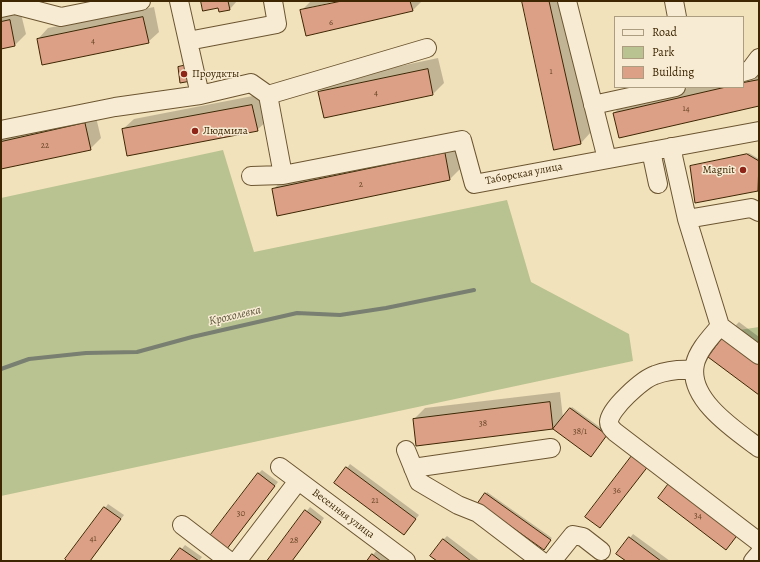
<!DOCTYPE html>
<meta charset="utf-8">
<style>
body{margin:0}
#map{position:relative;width:760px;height:562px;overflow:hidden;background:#f2e2bb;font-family:Alegreya,serif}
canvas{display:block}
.frame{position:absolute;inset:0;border:2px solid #3e2603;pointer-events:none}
.legend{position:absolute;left:614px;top:16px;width:130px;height:72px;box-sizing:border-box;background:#f7ecd3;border:1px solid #ad9d80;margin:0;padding:5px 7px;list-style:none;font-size:12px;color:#3e2603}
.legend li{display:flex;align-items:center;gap:8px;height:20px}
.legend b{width:20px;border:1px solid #ad9d80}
</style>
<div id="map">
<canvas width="760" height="562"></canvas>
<div class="frame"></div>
<ul class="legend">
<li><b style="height:5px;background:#f7ecd3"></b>Road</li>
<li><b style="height:11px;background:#b9c391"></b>Park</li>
<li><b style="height:11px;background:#dca087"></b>Building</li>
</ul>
</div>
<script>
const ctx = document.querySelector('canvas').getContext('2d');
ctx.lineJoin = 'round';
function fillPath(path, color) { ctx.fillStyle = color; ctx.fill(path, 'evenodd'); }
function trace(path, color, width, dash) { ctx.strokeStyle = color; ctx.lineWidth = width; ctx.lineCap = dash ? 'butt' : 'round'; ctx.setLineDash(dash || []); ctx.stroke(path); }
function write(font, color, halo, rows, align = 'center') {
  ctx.font = font + ' Alegreya,serif'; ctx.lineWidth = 3; ctx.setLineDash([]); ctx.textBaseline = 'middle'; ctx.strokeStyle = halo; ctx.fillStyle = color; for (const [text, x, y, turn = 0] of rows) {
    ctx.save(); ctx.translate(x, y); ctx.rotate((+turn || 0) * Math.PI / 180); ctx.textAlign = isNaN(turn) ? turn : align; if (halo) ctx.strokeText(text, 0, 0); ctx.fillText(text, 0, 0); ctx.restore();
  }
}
fillPath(new Path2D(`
 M223,150L254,252L507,200L531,282L629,334L633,361L1,496V198Z
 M759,327V346L739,330Z`), '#b9c391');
fillPath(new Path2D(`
 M202,1H237L230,9Z
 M311,1H337L312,7V9L347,1H422L412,11H301Z
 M523,1H562L591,132L581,143Z
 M154,7L159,32L148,42L43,64L38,39L48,28Z
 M20,10L26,34L15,45L1,48V14Z
 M438,58L444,83L433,94L319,92L330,81Z
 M759,72V105L614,113L625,102L692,87H743V75Z
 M263,94L268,120L257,130L123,129L134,119Z
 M95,113L101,138L90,149L1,168V134Z
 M455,143L461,168L450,179L278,215L273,190L283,179Z
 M749,153L759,159V190L691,167Z
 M739,322L759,337V394L725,336Z
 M560,392L563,418L572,407L608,433L591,456L553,428L417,444L414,419L425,408Z
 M350,464L419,515L404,534L347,468Z
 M262,470L278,482L227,549L258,474Z
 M487,492L552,538L545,547L486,494Z
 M108,504L124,515L90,561H69Z
 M310,507L324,518L292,561H269Z
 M633,534L670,561H628L618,553Z
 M447,536L480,561H438L443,540Z
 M185,545L202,557L199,561H172Z
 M376,551L390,561H368Z`), '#0003');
trace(new Path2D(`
 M1,369L29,359L86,353L137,352L192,337L297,313L340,315L386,308L474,290`), '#797f71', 4);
const building = new Path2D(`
 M201,1H228L230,10L219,12L218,8L203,11Z
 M342,1H410L413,11L306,36L300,10Z
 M522,1H549L581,144L554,150Z
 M143,17L149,43L42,65L37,39Z
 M10,20L15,46L1,49V22Z
 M187,65L191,81L180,83L178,67Z
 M428,69L433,95L324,118L318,92Z
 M759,80V106L619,138L613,113L726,87H743V83Z
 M252,105L258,131L127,156L122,129Z
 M85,123L91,150L1,169V142Z
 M445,153L450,180L277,216L272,189Z
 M747,154L759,161L758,191L695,203L690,166Z
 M724,336L759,362V395L708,357Z
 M550,402L553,429L416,446L413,419Z
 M570,408L607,435L591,457L553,429Z
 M634,453L649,465L600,528L585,517Z
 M346,467L416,519L404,535L334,483Z
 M258,473L275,486L223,554L206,541Z
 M670,482L739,533L726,550L658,498Z
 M485,493L551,540L544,550L478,503Z
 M104,507L121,519L90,561H67L65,559Z
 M305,510L321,522L292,561H267Z
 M629,537L661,561H626L616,554Z
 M443,539L471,561H437L430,556Z
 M180,548L199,561H170Z
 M372,554L381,561H367Z`);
fillPath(building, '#dca087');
trace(building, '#3e2603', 1);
const minor = new Path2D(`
 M179,1L200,95
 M567,1L607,159
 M674,1L677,17
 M1,8L15,5L61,17L141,1
 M188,41L277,24L273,1
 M743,72L750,70L759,58
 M268,95L283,175
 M593,105L676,87
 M1,130L115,107L200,95L251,83L268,95L427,48
 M671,147L687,219L720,326L759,355
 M651,151L658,184
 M251,176L283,175L462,140L474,184L759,131
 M687,219L751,208L759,212
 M720,326C711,337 698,350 695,364C687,399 735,430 759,448
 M694,370C680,369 668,370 655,375C643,379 609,409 609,422C609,426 612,429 615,432L759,542
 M406,450L419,482L458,505L478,513L541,561
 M280,467L406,561
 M413,468L551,448
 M182,525L229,561
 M237,561L298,481
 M552,561L573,535L583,537L601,551
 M753,561L759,554`);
trace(minor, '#6b5531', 20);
trace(minor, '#f7ecd3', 18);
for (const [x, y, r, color] of [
 [184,74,4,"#8f2418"],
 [195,131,4,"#8f2418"],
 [743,170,4,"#8f2418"]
]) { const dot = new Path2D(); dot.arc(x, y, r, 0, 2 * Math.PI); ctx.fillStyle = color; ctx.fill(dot); trace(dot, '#f7ecd3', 1.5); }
write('9px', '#664424', null, [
 ["6",331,23],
 ["4",93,41],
 ["1",551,72],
 ["4",376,93],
 ["14",686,109],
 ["22",45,146],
 ["2",361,185],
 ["38",483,424],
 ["38/1",580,432],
 ["36",617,491],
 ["21",375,501],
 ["30",241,514],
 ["34",698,516],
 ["41",93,539],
 ["28",294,541]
]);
write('11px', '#3e2603', '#f7ecd3', [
 ["Проудкты",192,74],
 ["Людмила",203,131],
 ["Magnit",735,170,"right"]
], 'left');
write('11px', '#3e2603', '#f7ecd3', [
 ["Таборская улица",524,174,-11],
 ["Весенняя улица",343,514,37]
]);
write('italic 12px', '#5b533a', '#f7ecd3', [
 ["Крохолевка",235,316,-13]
]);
</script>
